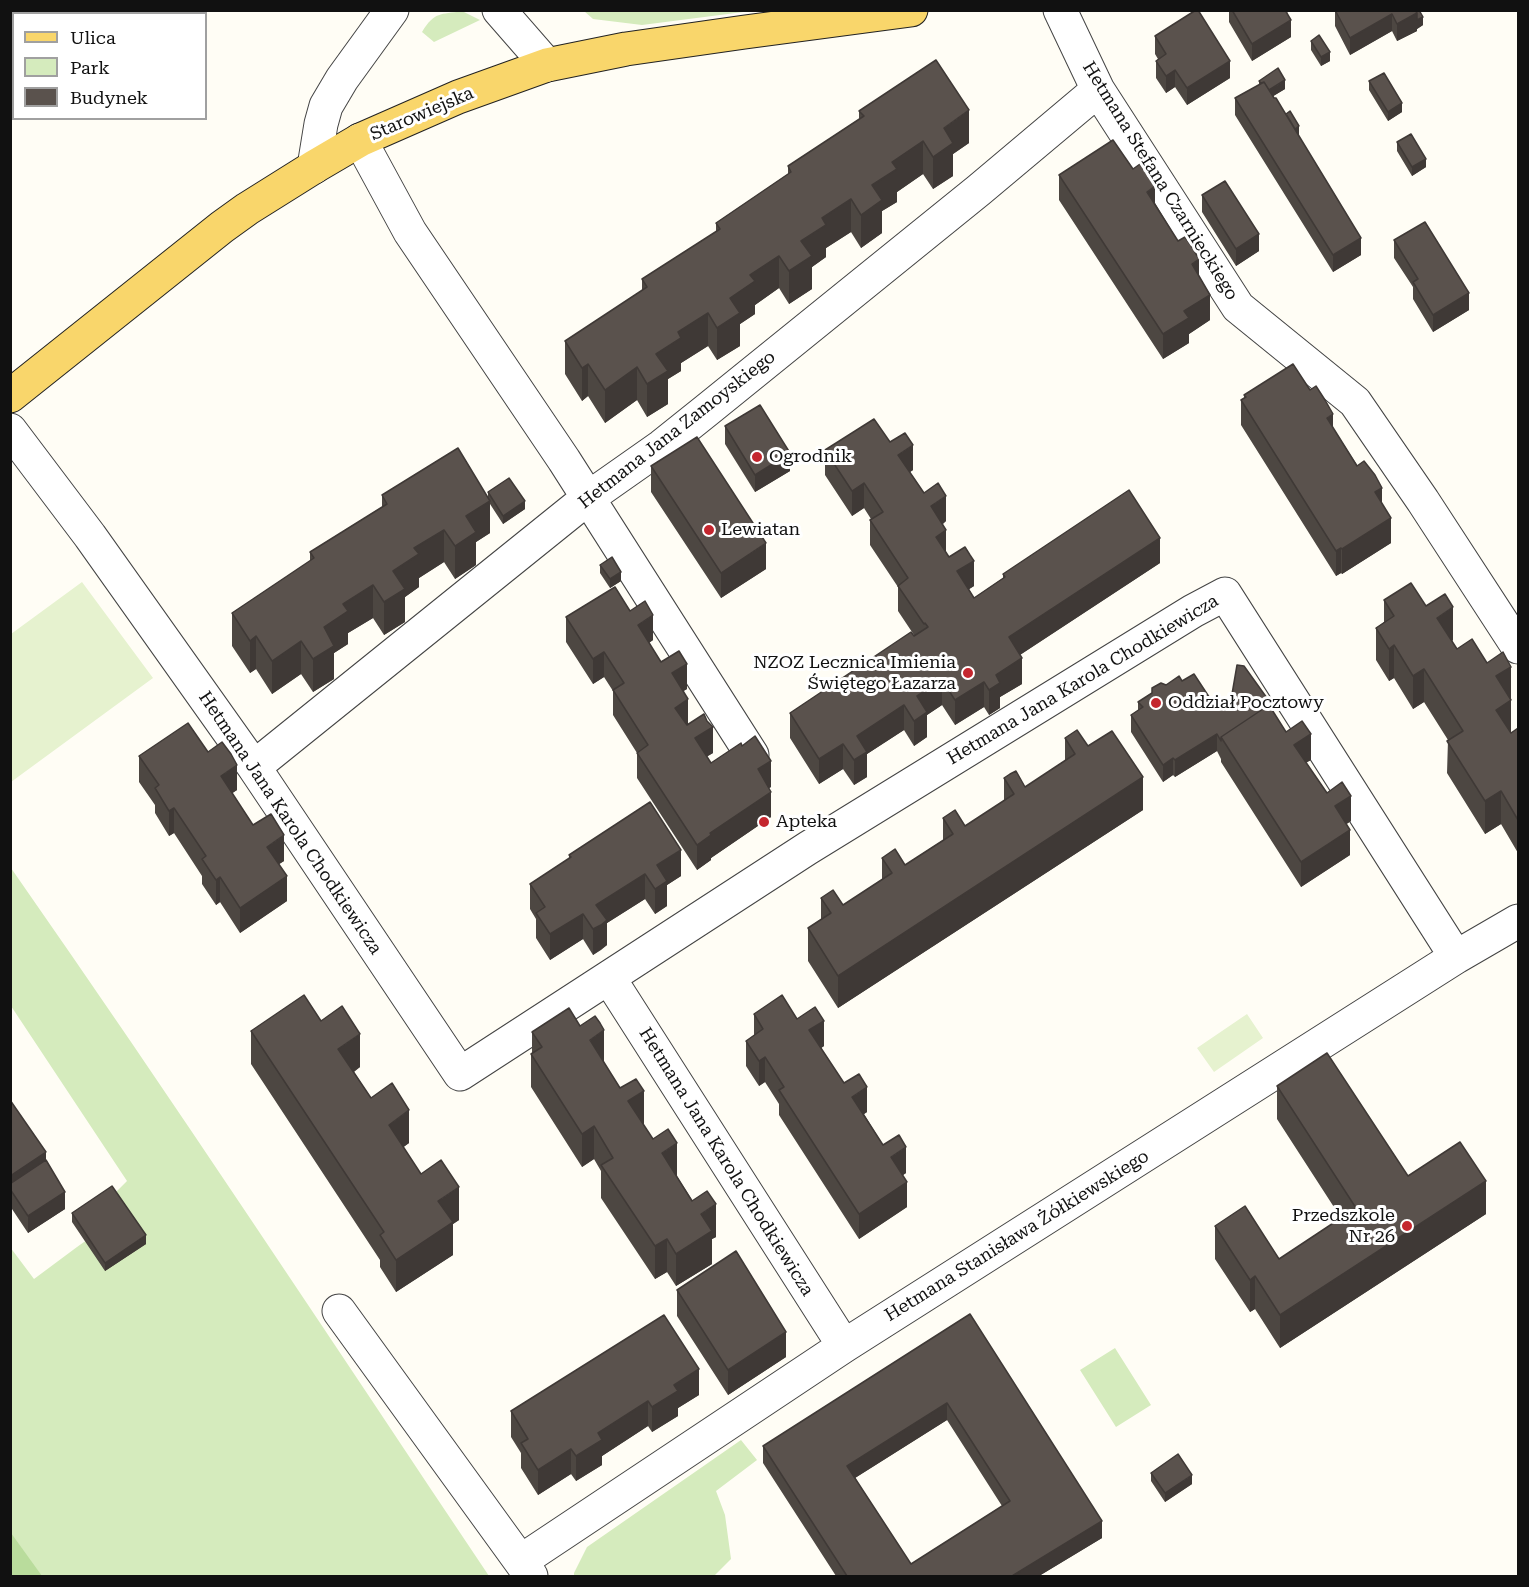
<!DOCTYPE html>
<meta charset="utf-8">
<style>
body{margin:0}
#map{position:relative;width:1529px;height:1587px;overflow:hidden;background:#fffdf5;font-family:"Roboto Serif",serif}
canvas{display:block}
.frame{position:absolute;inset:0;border:12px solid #111;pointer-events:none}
.legend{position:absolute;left:12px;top:12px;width:195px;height:108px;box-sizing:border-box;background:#fff;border:2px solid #a0a0a0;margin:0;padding:8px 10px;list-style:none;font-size:18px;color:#111}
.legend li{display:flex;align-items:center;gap:12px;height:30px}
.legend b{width:30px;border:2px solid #a0a0a0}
</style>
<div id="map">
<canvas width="1529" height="1587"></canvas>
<div class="frame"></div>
<ul class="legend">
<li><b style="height:8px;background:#f9d66b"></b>Ulica</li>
<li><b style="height:16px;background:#d5ebbd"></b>Park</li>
<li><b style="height:16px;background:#5a524d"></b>Budynek</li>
</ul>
</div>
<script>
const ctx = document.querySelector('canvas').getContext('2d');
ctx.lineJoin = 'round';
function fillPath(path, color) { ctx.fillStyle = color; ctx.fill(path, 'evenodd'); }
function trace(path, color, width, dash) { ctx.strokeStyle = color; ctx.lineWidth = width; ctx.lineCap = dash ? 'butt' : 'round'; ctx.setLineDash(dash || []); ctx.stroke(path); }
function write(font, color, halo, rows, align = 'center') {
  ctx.font = font + ' "Roboto Serif",serif'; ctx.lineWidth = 6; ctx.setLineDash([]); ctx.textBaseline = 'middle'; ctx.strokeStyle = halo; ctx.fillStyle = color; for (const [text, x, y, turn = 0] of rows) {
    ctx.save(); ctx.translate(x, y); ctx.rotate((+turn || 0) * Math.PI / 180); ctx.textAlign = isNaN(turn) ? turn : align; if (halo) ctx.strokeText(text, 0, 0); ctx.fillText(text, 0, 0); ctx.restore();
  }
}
fillPath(new Path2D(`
 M462,11L480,20L434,42L422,32C435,11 440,15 462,11Z
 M584,11H751L642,25L593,19Z
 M11,868C174,1101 331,1340 489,1576H39L11,1536L10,1247L34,1279L77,1247L126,1212L114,1194L127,1181L11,1006Z
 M1115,1348L1151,1405L1116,1427L1080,1370Z
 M741,1440L757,1460L716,1491L725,1515L731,1559L714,1576H574V1573L587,1547Z`), '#d5ebbd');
fillPath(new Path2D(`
 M11,1533L42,1576H11Z`), '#b9dc9c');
fillPath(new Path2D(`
 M82,582L153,678L11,782V634Z
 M1247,1014L1263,1038L1214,1072L1197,1048Z`), '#e6f2cf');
const minor = new Path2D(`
 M499,10L547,65
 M1060,10L1098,90L1238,307L1355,402L1423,501L1518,647
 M10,41L14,44
 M360,140L410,232L564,460L752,755
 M314,167L321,124L326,106L342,79L392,10
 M10,430L90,536L254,767L460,1074L808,848L1193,611L1225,594L1456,957
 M254,767L588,498L662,446L707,410L979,190L1098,90
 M609,978L844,1346
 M339,1311L531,1576
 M521,1561L844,1346L1456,957L1518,921`);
const major = new Path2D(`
 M10,396L222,227L247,209L314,167L360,140L458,97L547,65L626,49L745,32L911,10`);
trace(minor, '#444', 35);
trace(major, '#222', 35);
trace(minor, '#fff', 33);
trace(major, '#f9d66b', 33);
fillPath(new Path2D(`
 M29,10H43L40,14H31Z
 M1229,10H1287L1291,37L1252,61L1229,22Z
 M1335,10H1420L1423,25L1417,29V31L1397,41L1392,31L1350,55L1335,26Z
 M1155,36L1230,78L1187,105L1175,87L1166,93L1156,78V61L1158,59L1155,54Z
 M1311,41L1330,61L1321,66L1311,50Z
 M1259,81L1285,89L1273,96L1299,135V136L1361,255L1333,272L1235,115V98L1259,85Z
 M1369,81L1402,112L1388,121L1369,90Z
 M859,111L969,143L953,154V176L933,189L923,174L897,192V202L882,211V233L861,248L851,232L826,248V257L812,267V289L789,304L779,288L755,305V314L740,324V346L717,360L708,346L681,363V371L668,379V404L647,417L637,400L605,423L588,396L582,401L565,374V341L642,291V279L716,232V223L788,174V166L859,119Z
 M1397,142L1426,167L1412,176L1397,151Z
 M1059,175L1155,203L1199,276L1210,320L1189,334V343L1163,359L1059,200Z
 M1202,195L1259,251L1236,266L1202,212Z
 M1394,240L1469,310L1433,332L1413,299V287L1394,258Z
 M1244,395L1333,428L1382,503L1391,543L1342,574L1341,573L1336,576L1241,425V400L1244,398Z
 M725,426L790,471L755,492L725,444Z
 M890,442L913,470L910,472L924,493L946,521L943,524L946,554L974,586L969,589L974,598L1003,578V574L1160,563L1020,655L1022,684L1000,697V708L989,715L984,707L955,725L942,705L927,715V737L914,746L904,730L867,754V777L854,785L843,769L819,784L790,738V713L914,635L898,611V587L870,545V520L871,519L864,508L852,516L825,475V450Z
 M651,466L766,569L721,598L651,492Z
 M488,492L525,509L503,524L490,504V533L476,542V565L455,579L444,562L419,578V587L405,597V622L384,635L373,618L348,633V644L334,653V679L313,692L301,674L272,694L256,669L250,673L232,646V613L310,561V552L382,507V495L488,497Z
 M600,565L621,581L610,588L600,573Z
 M1384,600L1426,606L1453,640L1452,641L1457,649L1487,663L1511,667V733L1518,728V853L1501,824L1485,834L1447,773L1448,740L1424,702L1413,709L1394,678L1389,681L1376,660V628L1384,622Z
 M630,611L653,640L649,643L661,662L687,689L683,691L688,724L713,753L707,756L711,763L771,787L769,788L771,817L711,858V860L697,870L637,778V753L613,715V691L604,677L593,684L566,642V617Z
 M1182,681L1217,709L1272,710L1286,732L1311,760L1306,762L1327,793L1351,821L1346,824L1350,855L1301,887L1221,762V759L1217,751L1175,777L1173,775L1163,782L1131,732V715L1138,710V702L1166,685Z
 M1065,738L1088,746L1143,810L838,1008L808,961V928L821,919V898L843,905L882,880V858L905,865L943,840V818L965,826L1004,801V778L1025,787L1065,761Z
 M208,752L237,790L232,793L253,825L284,861L279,864L287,901L240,933L220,902L216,905L202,884V876L174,833L169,836L155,813V805L139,782V756Z
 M569,855L681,876L667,885V906L655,914L645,899L607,923V945L601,950L593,955L583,939L550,960L536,938V919L530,909V884L569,859Z
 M754,1014L797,1019L824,1046L821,1048L844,1083L867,1112L864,1114L883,1145L906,1173L903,1175L907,1207L859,1239L779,1115V1104L765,1082L759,1086L746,1066V1041L754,1035Z
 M321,1021L360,1067L354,1072L371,1098L409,1143L403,1147L421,1174L459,1220L453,1224V1255L396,1292L380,1267V1260L251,1064V1031Z
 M532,1032L604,1063L716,1237L712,1239V1264L676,1286L667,1272L655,1279L601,1198V1171L594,1159L582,1167L531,1087V1054L532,1053Z
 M1277,1086L1408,1176L1486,1214L1280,1348L1255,1309L1250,1312L1215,1259V1226L1279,1259L1341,1218L1277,1119Z
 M10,1100L46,1160L65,1209L28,1233L10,1206Z
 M72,1213L146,1244L105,1271L72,1222Z
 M677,1290L786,1357L728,1395L677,1316Z
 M970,1314L1102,1538L1039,1576H836L763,1463V1446ZM947,1420L1002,1506L911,1564L855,1478Z
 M699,1395L678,1408V1416L652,1432L648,1426L602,1456V1465L576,1481L571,1474L538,1495L521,1468V1453L511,1437V1411Z
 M1151,1473L1192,1484L1165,1502L1151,1481Z`), '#4d4742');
fillPath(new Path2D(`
 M35,10H43L40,14H35Z
 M1411,10H1420V14L1423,17V25L1417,29V31L1397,41V24Z
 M1392,14V31L1350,55V38Z
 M1291,20V37L1252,61V44Z
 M1330,52V61L1321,66V57Z
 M1230,61V78L1187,105V88Z
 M1175,70V87L1166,93V76Z
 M1285,80V89L1267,100V92Z
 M1402,103V112L1388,121V112Z
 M969,110V143L953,154V176L933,189V157L944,128Z
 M1299,126V135L1291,140V132Z
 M923,141V174L897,192V202L882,211V233L861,248V215L872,185L892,162Z
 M1426,159V167L1412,176V167Z
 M1155,186V211L1147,192Z
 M851,199V232L826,248V257L812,267V289L789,304V271L801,241L822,218Z
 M1259,234V251L1236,266V249Z
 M1361,238V255L1333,272V255Z
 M779,256V288L755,305V314L740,324V346L717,360V328L730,298L750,275Z
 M1199,259V285L1192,264Z
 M1469,293V310L1433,332V315Z
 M1210,295V320L1189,334V343L1163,359V334L1184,311Z
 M708,313V346L681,363V371L668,379V404L647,417V384L656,354L678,332Z
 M588,364V396L582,401V368Z
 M637,367V400L605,423V390Z
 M1333,414V439L1327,418Z
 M913,445V470L898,480V455Z
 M790,453V471L755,492V475Z
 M864,483V508L852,516V491Z
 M1382,488V514L1375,492Z
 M946,496V521L931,532V506Z
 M490,501V533L476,542V565L455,579V546L466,516Z
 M525,501V509L503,524V516Z
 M1391,518V543L1342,574V549Z
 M444,530V562L419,578V587L405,597V622L384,635V602L393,571L414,548Z
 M946,530V555L936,537Z
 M1160,538V563L1009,662V637Z
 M766,543V569L721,598V573Z
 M1341,548V573L1336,576V551Z
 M974,561V586L957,597V571Z
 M621,572V581L610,588V579Z
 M373,585V618L348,633V644L334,653V679L313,692V659L324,627L343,604Z
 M1453,607V640L1437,651V618Z
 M653,615V640L638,650V625Z
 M256,636V669L250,673V641Z
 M301,641V674L272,694V661Z
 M1394,645V678L1389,681V649Z
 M604,652V677L593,684V659Z
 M1022,658V684L1000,697V708L989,715V690L996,675Z
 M687,664V689L672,698V673Z
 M1511,667V700L1496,709V676Z
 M1424,669V702L1413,709V676Z
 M942,680V705L927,715V737L914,746V721L917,696Z
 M984,682V707L955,725V700Z
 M688,699V724L675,733V708Z
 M1511,700V733L1496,743V710Z
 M904,705V730L867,754V777L854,785V760L857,736Z
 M713,727V753L695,764V738Z
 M1217,734V751L1175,777V760Z
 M1311,734V760L1294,770V745Z
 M843,744V769L819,784V759Z
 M1173,758V775L1163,782V765Z
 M771,761V787L758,794V769Z
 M237,765V790L221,801V776Z
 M1143,777V810L838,1008V976Z
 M1501,791V824L1485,834V801Z
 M771,792V817L711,858V860L697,870V845L710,833Z
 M1351,796V821L1335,832V806Z
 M174,808V833L169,836V811Z
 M1350,830V855L1301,887V862Z
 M284,835V861L267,872V847Z
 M681,850V876L667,885V906L655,914V889L657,865Z
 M645,874V899L607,923V945L593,955V929L596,905Z
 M287,876V901L240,933V908Z
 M220,877V902L216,905V880Z
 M583,914V939L550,960V934Z
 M824,1021V1046L809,1056V1030Z
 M604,1030V1063L590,1040Z
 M360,1034V1067L338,1082V1049Z
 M765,1057V1082L759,1086V1061Z
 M867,1087V1112L852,1122V1097Z
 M644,1091V1124L628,1134V1101Z
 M409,1110V1143L389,1158V1125Z
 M594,1126V1159L582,1167V1134Z
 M677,1143V1176L662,1186V1153Z
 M906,1147V1173L891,1183V1157Z
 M46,1152V1177L10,1189V1176Z
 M1486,1181V1214L1280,1348V1315Z
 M907,1182V1207L859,1239V1214Z
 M459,1187V1220L453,1224V1255L396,1292V1260L438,1201Z
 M65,1192V1209L28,1233V1216Z
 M716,1204V1237L712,1239V1264L676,1286V1254L701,1214Z
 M146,1235V1244L105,1271V1263Z
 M667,1239V1272L655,1279V1246Z
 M1255,1276V1309L1250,1312V1280Z
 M786,1332V1357L728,1395V1370Z
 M699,1369V1395L678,1408V1416L652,1432V1407L674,1385Z
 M648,1401V1426L602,1456V1465L576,1481V1456L598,1433Z
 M947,1403V1420L847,1483V1466Z
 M571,1449V1474L538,1495V1470Z
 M1192,1475V1484L1165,1502V1493Z
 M1102,1521V1538L1039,1576H1012Z`), '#3f3936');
const building = new Path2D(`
 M1196,10H1198L1230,61L1187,88L1175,70L1166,76L1156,61L1166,54L1155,36Z
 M1232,10H1285L1291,20L1252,44Z
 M1335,10H1415L1417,13L1397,24L1392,14L1350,38Z
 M1415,10H1419L1423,17L1417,20V13Z
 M1319,35L1330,52L1321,57L1311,41Z
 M936,60L969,110L944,128L953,143L933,157L923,141L892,162L897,169L872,185L882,200L861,215L851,199L822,218L826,225L801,241L812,256L789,271L779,256L750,275L755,281L730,298L740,313L717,328L708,313L678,332L681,338L656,354L668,371L647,384L637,367L605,390L588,364L582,368L565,341L647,287L642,279L720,229L716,223L791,172L788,166L864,116L859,111Z
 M1278,68L1285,80L1269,90L1264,82L1261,83L1259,81Z
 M1384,73L1402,103L1388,112L1369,81Z
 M1264,82L1274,98H1276L1282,108L1361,238L1333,255L1235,98Z
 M1290,111L1299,126L1295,129L1286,114Z
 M1411,134L1426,159L1412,167L1397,142Z
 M1113,140L1133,169L1140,164L1155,186L1147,192L1178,241L1185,237L1192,247L1199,259L1192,264L1210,295L1184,311L1189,318L1163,334L1059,175Z
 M1225,181L1259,234L1236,249L1202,195Z
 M1425,222L1469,293L1433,315L1413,282L1418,279L1394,240Z
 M1293,364L1310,390L1316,386L1325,400L1333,414L1327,418L1357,466L1364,461L1375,475L1382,488L1375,492L1391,518L1342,549L1341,548L1336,551L1241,400L1246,397L1244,395Z
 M760,405L790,453L755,475L725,426Z
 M874,419L890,442L905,433L913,445L898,455L924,493L938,483L946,496L931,506L946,530L936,537L949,557L965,547L970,555L974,561L957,571L974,598L1005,577L1003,574L1129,490L1160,538L1009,637L1022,658L996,675L1000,683L989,690L984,682L955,700L942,680L917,696L927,712L914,721L904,705L857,736L867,752L854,760L843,744L819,759L790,713L911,632L914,636L928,627L925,623L924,624L898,586L908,578L870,520L883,512L864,483L852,491L825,450Z
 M697,437L766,543L721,573L651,466Z
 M458,448L490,501L466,516L476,532L455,546L444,530L414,548L419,554L393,571L405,589L384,602L373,585L343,604L348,611L324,627L334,646L313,659L301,641L272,661L256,636L250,641L232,613L314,558L310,552L387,504L382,495Z
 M509,478L525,501L503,516L488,492Z
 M612,557L621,572L610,579L600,565Z
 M1411,583L1426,606L1445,594L1453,607L1437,618L1457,649L1472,639L1487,663L1503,652L1511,667L1496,676L1511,700L1496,710L1511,733L1518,728V820L1501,791L1485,801L1447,741L1463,731L1424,669L1413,676L1394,645L1389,649L1376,628L1394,616L1384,600Z
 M615,587L630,611L645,601L653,615L638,625L661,662L679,651L687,664L672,673L688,699L675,708L687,725L704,714L707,721L713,727L695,738L711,763L741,743L742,746L755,736L771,761L758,769L771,792L710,833L711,835L697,845L637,753L648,745L613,690L624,683L604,652L593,659L566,617Z
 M1237,665L1244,666L1272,705L1271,708L1269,705L1221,737V741L1217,734L1175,760L1173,758L1163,765L1131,715L1143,707L1138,702L1152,693V688L1161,683L1166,685L1179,676L1182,681L1194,674L1217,709L1231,700Z
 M1269,705L1286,732L1302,721L1311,734L1294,745L1327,793L1342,782L1351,796L1335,806L1350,830L1301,862L1221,737Z
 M188,723L208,752L222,742L231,754L237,765L221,776L253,825L271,814L284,835L267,847L287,876L240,908L220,877L216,880L202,859L206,856L174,808L169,811L155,788L159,785L139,756Z
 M1077,730L1088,746L1112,731L1143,777L838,976L808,928L831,913L821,898L833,890L843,905L892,873L882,858L895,849L905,865L953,834L943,818L955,810L965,826L1014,794L1004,778L1010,774L1016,771L1025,787L1075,754L1065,738Z
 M650,802L681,850L657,865L667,881L655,889L645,874L596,905L607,920L601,925L593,929L583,914L550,934L536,913L545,907L530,884L571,857L569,855Z
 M304,995L321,1021L342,1006L360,1034L338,1049L371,1098L392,1083L409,1110L389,1125L421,1174L441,1160L459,1187L438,1201L453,1222L396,1260L380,1235L384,1232L251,1031Z
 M782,995L797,1019L815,1007L824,1021L809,1030L844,1083L859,1074L867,1087L852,1097L883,1145L899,1135L906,1147L891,1157L907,1182L859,1214L779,1090L784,1087L765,1057L759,1061L746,1041L763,1029L754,1014Z
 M569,1008L580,1026L595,1016L600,1023L604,1030L590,1040L620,1088L636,1079L644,1091L628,1101L653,1139L668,1129L677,1143L662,1153L692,1201L707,1191L716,1204L701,1214L712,1231L676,1254L667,1239L655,1246L601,1165L613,1158L594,1126L582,1134L531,1054L542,1047L532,1032Z
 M1327,1053L1408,1176L1460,1142L1486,1181L1280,1315L1255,1276L1250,1280L1215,1226L1245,1206L1279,1259L1356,1208L1277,1086Z
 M10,1100L46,1152L10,1176Z
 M46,1160L65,1192L28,1216L10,1189V1184Z
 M112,1186L146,1235L105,1263L72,1213Z
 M736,1251L786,1332L728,1370L677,1290Z
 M970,1314L1102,1521L1012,1576H847L763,1446ZM947,1403L1010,1501L911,1564L847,1466Z
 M664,1315L699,1369L674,1385L678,1391L652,1407L648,1401L598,1433L602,1440L576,1456L571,1449L538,1470L521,1443L528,1439L511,1411Z
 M1178,1454L1192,1475L1165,1493L1151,1473Z`);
fillPath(building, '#5a524d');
trace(building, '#3f3936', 1.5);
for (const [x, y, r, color] of [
 [757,457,6,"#c4262e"],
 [709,530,6,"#c4262e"],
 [968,673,6,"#c4262e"],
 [1156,703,6,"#c4262e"],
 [764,822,6,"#c4262e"],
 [1407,1226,6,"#c4262e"]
]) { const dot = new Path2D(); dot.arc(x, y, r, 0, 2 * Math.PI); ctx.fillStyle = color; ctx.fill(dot); trace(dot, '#fff', 2); }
write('18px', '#111', '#fff', [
 ["Starowiejska",422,114,-23],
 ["Hetmana Stefana Czarnieckiego",1160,181,58],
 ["Hetmana Jana Zamoyskiego",677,430,-38],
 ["Hetmana Jana Karola Chodkiewicza",1083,680,-31],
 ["Hetmana Jana Karola Chodkiewicza",290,823,56],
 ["Hetmana Jana Karola Chodkiewicza",726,1162,58],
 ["Hetmana Stanisława Żółkiewskiego",1017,1236,-32]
]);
write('18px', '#111', '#fff', [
 ["Ogrodnik",769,457],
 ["Lewiatan",721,530],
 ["NZOZ Lecznica Imienia",956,663,"right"],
 ["Świętego Łazarza",956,684,"right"],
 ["Oddział Pocztowy",1168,703],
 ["Apteka",776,822],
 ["Przedszkole",1395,1216,"right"],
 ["Nr 26",1395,1237,"right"]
], 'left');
</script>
